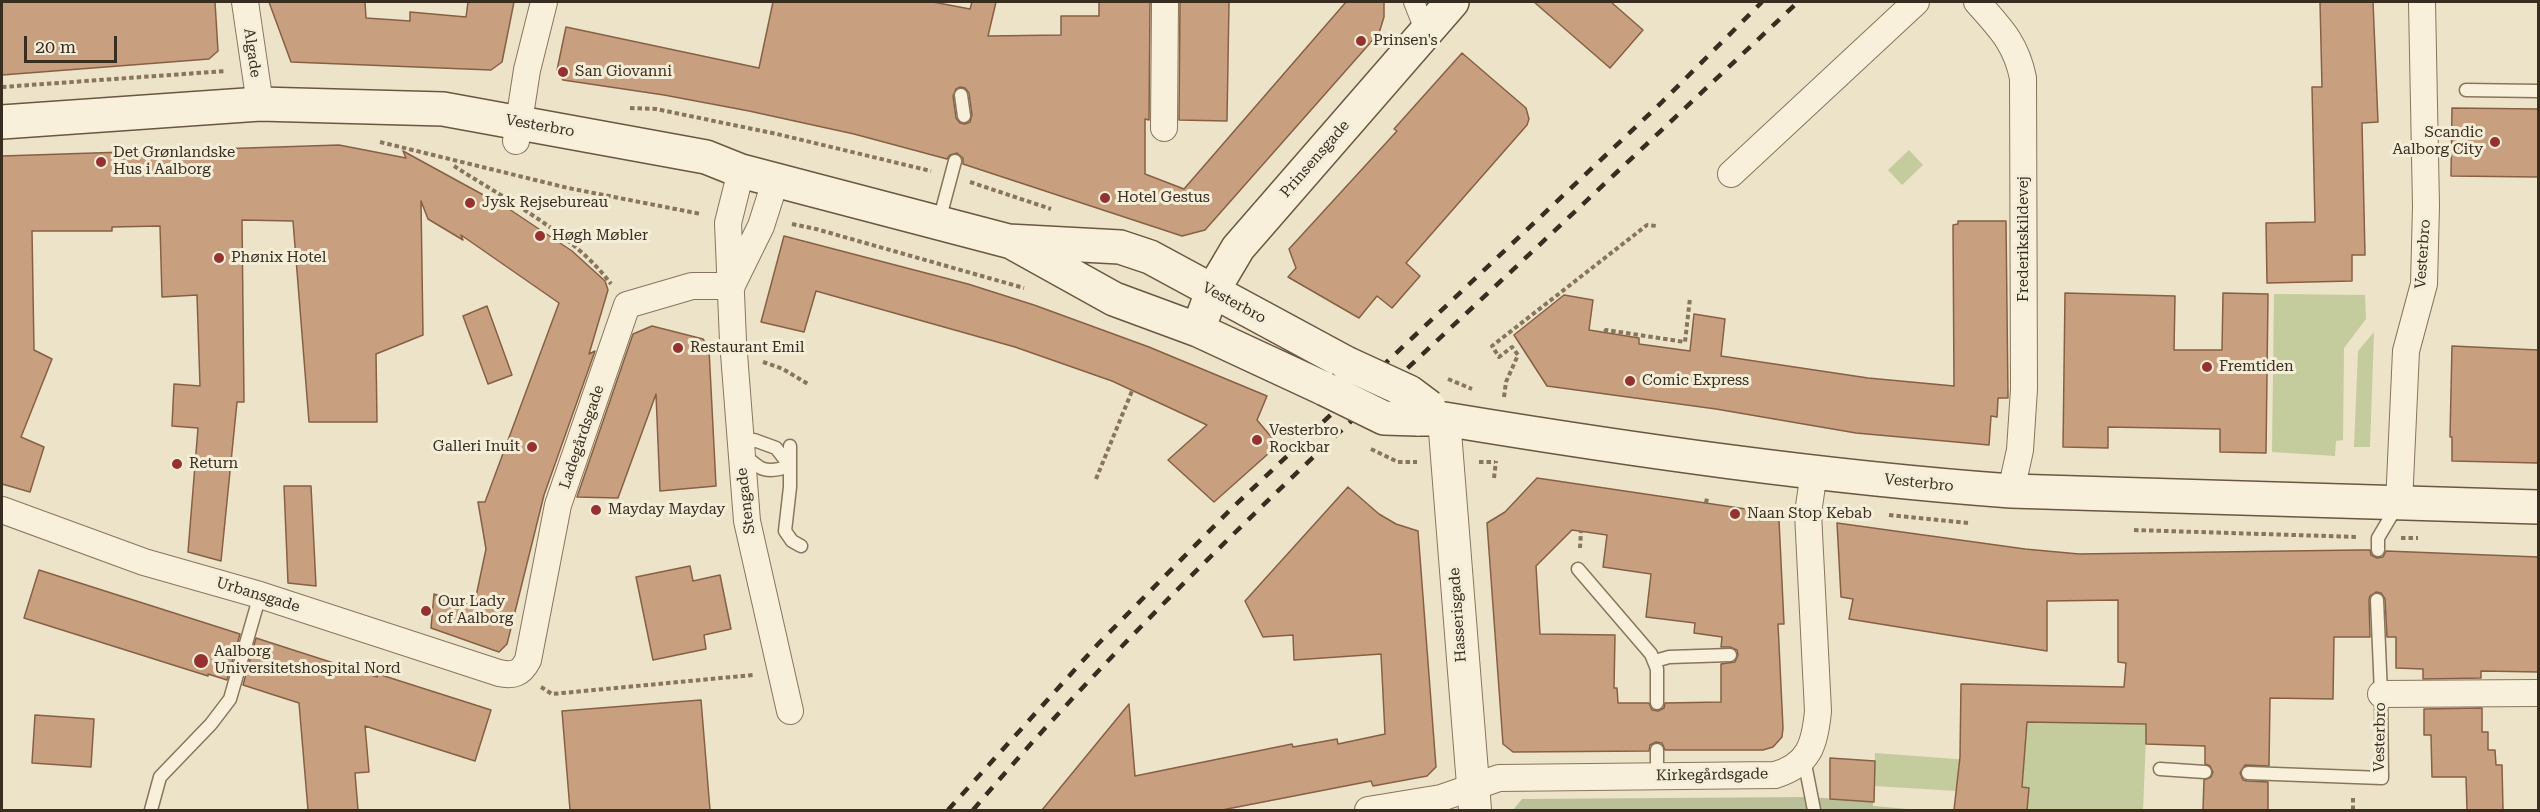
<!DOCTYPE html>
<meta charset="utf-8">
<style>
body{margin:0}
#map{position:relative;width:2540px;height:812px;overflow:hidden;background:#ede3c8;font-family:"Roboto Serif",serif}
canvas{display:block}
.frame{position:absolute;inset:0;border:3px solid #392d20;pointer-events:none}
.scale{position:absolute;left:24px;top:36px;width:93px;height:27px;box-sizing:border-box;border:3px solid #392d20;border-top:0;padding-left:8px;font-size:18px;line-height:21px;white-space:nowrap;color:#392d20;-webkit-text-stroke:4px #f4edd7;paint-order:stroke}
</style>
<div id="map">
<canvas width="2540" height="812"></canvas>
<div class="frame"></div>
<div class="scale">20 m</div>
</div>
<script>
const ctx = document.querySelector('canvas').getContext('2d');
ctx.lineJoin = 'round';
function fillPath(path, color) { ctx.fillStyle = color; ctx.fill(path, 'evenodd'); }
function trace(path, color, width, dash) { ctx.strokeStyle = color; ctx.lineWidth = width; ctx.lineCap = dash ? 'butt' : 'round'; ctx.setLineDash(dash || []); ctx.stroke(path); }
function write(font, color, halo, rows, align = 'center') {
  ctx.font = font + ' "Roboto Serif",serif'; ctx.lineWidth = 6; ctx.setLineDash([]); ctx.textBaseline = 'middle'; ctx.strokeStyle = halo; ctx.fillStyle = color; for (const [text, x, y, turn = 0] of rows) {
    ctx.save(); ctx.translate(x, y); ctx.rotate((+turn || 0) * Math.PI / 180); ctx.textAlign = isNaN(turn) ? turn : align; if (halo) ctx.strokeText(text, 0, 0); ctx.fillText(text, 0, 0); ctx.restore();
  }
}
fillPath(new Path2D(`
 M1909,150L1923,165L1902,185L1888,170Z
 M2274,294L2365,295L2366,319L2344,348L2343,440L2336,441L2335,456L2272,452Z
 M2374,332L2370,447H2354L2358,351Z
 M2147,713L2143,810H2027L2029,788L1958,781L1957,791L1874,786L1875,753L2023,764V722L2118,724Z`), '#c4cb9c');
fillPath(new Path2D(`
 M1811,797L1873,802V806L1918,810H1513L1522,799Z`), '#bac09a');
const building = new Path2D(`
 M2,2H215L218,51L209,59L2,75Z
 M269,2H365L366,18L410,21V12L466,17L468,2H514L502,62L491,70L291,62Z
 M773,2H933L970,9L972,2H996L988,36L1061,35V16H1099V2H1150L1149,120L1145,119V174L1184,189L1346,2H1384V17L1379,33L1205,230L1182,236L963,164V158L957,153L950,155L947,159L854,134L749,111L664,95L563,80L557,70L566,27L759,68ZM960,87L965,88L969,93L972,115L970,122L965,124L960,123L956,118L953,96L956,89Z
 M1180,2H1229L1227,121L1179,120Z
 M1534,2H1611L1643,30L1610,68Z
 M2320,2H2373L2378,122L2362,123L2365,255H2352V281L2267,283L2266,223L2315,222L2312,87H2322Z
 M1462,53L1526,108L1529,119L1527,125L1406,263L1420,276L1392,308L1377,296L1359,318L1288,277L1296,268L1289,249L1397,131L1394,129Z
 M2452,108L2538,109V177L2451,176Z
 M339,145L406,158L403,151L509,209L572,251L605,281L608,290L589,354L595,351L544,495L507,644L499,652L431,628L434,594L474,606L486,549L478,502H485L559,303L461,235L463,240L428,219L421,201L423,335L376,354L377,422H309L293,221L242,220L244,402H237L221,561L188,552L198,428L172,426L174,384L200,386L197,295L162,297L160,226L112,227V231H32L34,350L52,359L21,437L44,447L30,492L2,484V156Z
 M1958,221H2006L2008,398H1998L1997,417L1991,416L1989,445L1856,433L1716,409L1547,386L1514,335L1564,295L1593,300L1589,330L1639,338V344L1690,351L1694,314L1725,319L1721,356L1868,378L1954,386L1953,225L1958,224Z
 M784,236L968,284L1034,305L1149,347L1267,396L1257,420L1278,445L1214,502L1168,460L1207,425L1112,381L1015,347L816,291L804,332L761,322Z
 M2065,293L2175,296L2174,350H2222L2223,293L2268,294L2266,453L2220,452V429L2108,427V448L2063,447Z
 M487,306L512,375L488,384L463,316Z
 M652,326L703,339L709,349L716,486L660,491L656,394L618,498L577,497L633,334Z
 M2452,346L2538,350V463L2452,461V437H2450Z
 M1537,478L1773,513L1779,520L1784,624H1778L1783,728L1782,737L1773,747L1763,750H1665L1662,743L1656,742L1650,745L1649,751L1513,752L1503,744L1487,523L1505,512ZM1572,530L1607,535L1603,567L1651,574L1646,617L1695,623L1694,633L1722,637L1721,647H1730L1737,650L1738,655L1735,662L1721,664V702L1665,703L1664,708L1658,711L1652,710L1649,703H1618L1617,688H1614L1615,635L1540,634L1536,566Z
 M284,486H311L316,586L288,583Z
 M1348,487L1379,514L1396,524L1418,531L1436,767L1427,776L1373,786L1371,781L1222,810H1042L1129,704L1135,776L1292,744L1293,747L1337,739L1338,744L1385,734L1381,654L1294,660L1293,635L1263,637L1245,601Z
 M1837,523L2025,549L2079,554L2358,550H2370L2371,555L2377,558L2383,557L2386,551L2538,557V672L2481,671V678L2423,679V669L2396,668V637H2387L2385,599L2381,593L2376,592L2370,596L2369,600L2370,637H2334L2333,699L2270,698L2269,766L2245,765L2240,773L2243,780L2247,781L2268,782V810H2203L2204,780L2211,777L2213,772L2210,766L2205,764V746L2146,744V724L2027,722L2022,787L2029,788L2027,810H1954L1960,757L1961,684L2124,687L2126,663L2118,662V600L2047,601V651L1849,619L1853,599L1841,597Z
 M690,566L693,581L720,575L731,629L704,635L706,649L653,660L636,577Z
 M39,570L240,634L227,680L208,674V676L24,618Z
 M256,638L377,677L378,674L491,710L475,761L365,726L369,772L355,773L358,810H308L299,703L243,685Z
 M701,700L710,810H570L562,711Z
 M2482,708V732H2488V750H2495L2496,765H2502L2503,810H2467L2466,777H2432L2431,735H2424V709Z
 M35,715L94,719L91,767L32,763Z
 M1830,758L1875,761L1874,802L1830,799Z`);
fillPath(building, '#c9a07f');
trace(building, '#866044', 1.5);
const service = new Path2D(`
 M2466,90L2538,91
 M961,95L964,116
 M939,221L955,161
 M754,440L776,448L790,466C764,475 758,469 740,450Z
 M790,446V487L785,531L792,541L801,546
 M2378,550V538L2397,506
 M1578,569L1651,654L1657,669V703
 M1655,661L1669,657L1730,655
 M1657,750V776
 M1804,759L1814,810
 M2160,769L2205,772
 M2248,773L2382,778L2381,694L2377,600
 M151,810L160,777L211,724L230,699L260,595`);
const pedestrian = new Path2D(`
 M1414,2L1426,32`);
const minor = new Path2D(`
 M245,2L260,104
 M1977,2C2000,28 2016,43 2023,78L2024,389L2020,450L2011,491
 M1164,128L1165,2
 M516,141L527,70L544,2
 M741,171L728,223L733,341L747,521L790,711
 M1731,174L1916,2
 M733,283L761,226L776,179
 M2399,504L2406,351L2424,284L2426,206L2422,2
 M2,510L144,562L260,595L499,673C513,676 521,674 528,660L558,505L627,305L692,286H732
 M2381,694L2538,693
 M1368,810L1441,798L1499,778L1775,775C1809,765 1815,744 1818,711L1808,513L1814,472`);
const tertiary = new Path2D(`
 M1444,419L1475,810`);
const secondary = new Path2D(`
 M2,122L260,104L443,109L706,157L741,171L1008,241L1120,247L1150,257L1346,363
 M1015,244L1114,299L1198,330L1325,389
 M1198,330L1212,292L1238,248L1452,2
 M1417,419H1444C1632,450 1821,477 2011,491L2538,507`);
trace(service, '#88755d', 15);
trace(pedestrian, '#88755d', 22);
trace(minor, '#88755d', 28);
trace(tertiary, '#88755d', 34);
trace(secondary, '#6a5740', 36);
trace(new Path2D(`
 M2,87L226,71
 M630,108L656,109L777,134L931,171
 M380,142L568,188L701,214
 M454,166C505,199 575,235 611,284
 M970,182L1051,209
 M792,224L816,229L1024,288
 M1605,332L1606,330L1685,342L1690,298
 M763,362L783,369L808,384
 M1448,379L1472,389
 M1504,397L1506,382L1518,355L1512,347L1499,357L1492,346L1647,225L1657,226
 M1371,449L1398,462H1417
 M1479,462H1495
 M1494,478L1496,461
 M1096,479L1132,391
 M1706,503L1707,498
 M1889,515L1968,523
 M2134,530L2358,537
 M2401,538H2418
 M1580,548L1581,531
 M541,687L552,694L753,675
 M2353,810V796`), '#88755d', 4, [4.5, 3]);
trace(service, '#f8f0db', 12);
trace(pedestrian, '#f8f0db', 20);
trace(minor, '#f8f0db', 26);
trace(tertiary, '#f8f0db', 32);
trace(secondary, '#f8f0db', 33);
trace(new Path2D(`
 M948,810L1098,644L1231,509L1660,104L1762,2
 M973,810C1140,614 1331,440 1519,264C1612,177 1705,89 1798,2`), '#392d20', 4.5, [10, 10]);
const secondaryBridge = new Path2D(`
 M1346,363L1409,392L1429,407
 M1325,389L1384,418L1417,419`);
trace(secondaryBridge, '#6a5740', 36, []);
trace(secondaryBridge, '#f8f0db', 33);
for (const [x, y, r, color] of [
 [1361,41,6,"#953230"],
 [563,72,6,"#953230"],
 [2495,142,6,"#953230"],
 [101,162,6,"#953230"],
 [1105,198,6,"#953230"],
 [470,203,6,"#953230"],
 [540,236,6,"#953230"],
 [219,258,6,"#953230"],
 [678,348,6,"#953230"],
 [2207,367,6,"#953230"],
 [1630,381,6,"#953230"],
 [1257,440,6,"#953230"],
 [532,447,6,"#953230"],
 [177,464,6,"#953230"],
 [596,510,6,"#953230"],
 [1735,514,6,"#953230"],
 [426,611,6,"#953230"],
 [201,661,8,"#953230"]
]) { const dot = new Path2D(); dot.arc(x, y, r, 0, 2 * Math.PI); ctx.fillStyle = color; ctx.fill(dot); trace(dot, '#f4edd7', 2); }
write('15px', '#392d20', '#f4edd7', [
 ["Prinsen's",1373,41],
 ["San Giovanni",575,72],
 ["Scandic",2483,133,"right"],
 ["Aalborg City",2483,150,"right"],
 ["Det Grønlandske",113,153],
 ["Hus i Aalborg",113,170],
 ["Hotel Gestus",1117,198],
 ["Jysk Rejsebureau",482,203],
 ["Høgh Møbler",552,236],
 ["Phønix Hotel",231,258],
 ["Restaurant Emil",690,348],
 ["Fremtiden",2219,367],
 ["Comic Express",1642,381],
 ["Vesterbro",1269,431],
 ["Rockbar",1269,448],
 ["Galleri Inuit",520,447,"right"],
 ["Return",189,464],
 ["Mayday Mayday",608,510],
 ["Naan Stop Kebab",1747,514],
 ["Our Lady",438,602],
 ["of Aalborg",438,619],
 ["Aalborg",214,652],
 ["Universitetshospital Nord",214,669]
], 'left');
write('15px', '#392d20', '#f4edd7', [
 ["Algade",252,53,82],
 ["Vesterbro",540,126,10],
 ["Prinsensgade",1315,159,-49],
 ["Frederikskildevej",2024,239,-90],
 ["Vesterbro",2423,254,-86],
 ["Vesterbro",1234,303,28],
 ["Ladegårdsgade",582,437,-71],
 ["Vesterbro",1919,483,6],
 ["Stengade",746,501,-97],
 ["Urbansgade",258,595,17],
 ["Hasserisgade",1458,615,-94],
 ["Vesterbro",2380,737,-89],
 ["Kirkegårdsgade",1712,775,-1]
]);
</script>
